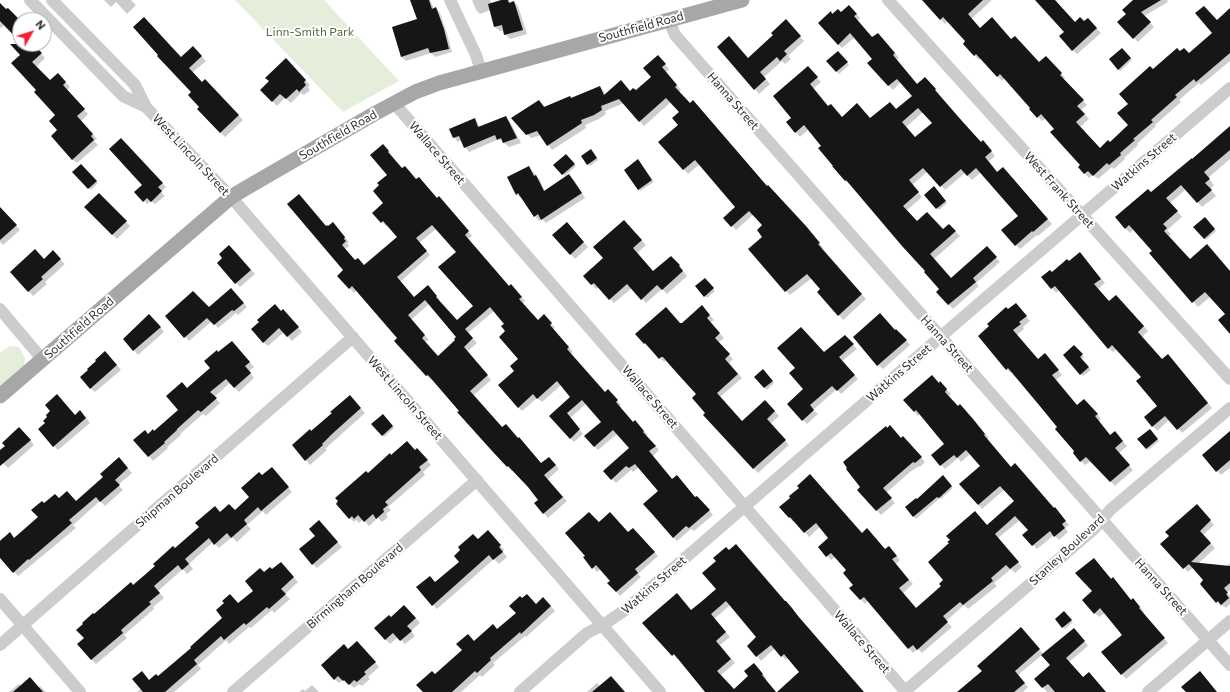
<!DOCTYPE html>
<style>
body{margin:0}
#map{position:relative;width:1230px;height:692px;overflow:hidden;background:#fff;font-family:Commissioner,sans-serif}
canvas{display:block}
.north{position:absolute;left:12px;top:12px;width:40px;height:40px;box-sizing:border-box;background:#fff;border:1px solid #acacac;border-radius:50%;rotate:51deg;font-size:11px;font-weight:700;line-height:16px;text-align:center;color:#2f2f2f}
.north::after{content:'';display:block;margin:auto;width:14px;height:18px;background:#f62030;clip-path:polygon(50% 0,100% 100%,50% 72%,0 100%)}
</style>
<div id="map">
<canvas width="1230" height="692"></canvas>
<div class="north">N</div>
</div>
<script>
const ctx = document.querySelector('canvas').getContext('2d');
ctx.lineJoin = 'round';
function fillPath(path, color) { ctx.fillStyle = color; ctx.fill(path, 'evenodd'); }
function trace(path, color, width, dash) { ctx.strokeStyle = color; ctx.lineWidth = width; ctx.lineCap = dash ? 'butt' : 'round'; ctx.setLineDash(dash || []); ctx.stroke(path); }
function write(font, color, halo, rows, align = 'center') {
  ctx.font = font + ' Commissioner,sans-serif'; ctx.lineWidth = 4; ctx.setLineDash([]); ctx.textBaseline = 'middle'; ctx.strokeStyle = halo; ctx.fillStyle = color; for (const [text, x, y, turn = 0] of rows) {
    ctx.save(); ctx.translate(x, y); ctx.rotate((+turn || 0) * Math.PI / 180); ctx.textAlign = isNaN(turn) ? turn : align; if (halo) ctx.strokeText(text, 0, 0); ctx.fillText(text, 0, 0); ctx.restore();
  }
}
fillPath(new Path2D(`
 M235,0H324L399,81L343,112Z
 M9,346L19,347L25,358L24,367L0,387V353Z`), '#e5eedb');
fillPath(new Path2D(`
 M104,0H131L136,5L127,14L116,2L111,7Z
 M416,0H430L434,9L436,8L440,13L447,34L452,52L435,57L431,53L406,61L402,57L393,28L418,20Z
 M472,0H490L492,4L505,0H508L511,3L514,2L518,6L527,34L510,39L505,34L504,30L500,31L495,27L491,10L480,14L476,10Z
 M923,0H992L971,19L980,29L1012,40L1039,63L1051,61L1065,78L1063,79L1087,105L1081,110L1089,119L1080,127L1100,149L1110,143L1130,125L1129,104L1153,70L1181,52L1189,54L1213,33L1217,21L1230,10V61L1201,85L1199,83L1179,100L1181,102L1155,125L1156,126L1137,144L1138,145L1124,158L1125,159L1114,169L1112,167L1098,179L1093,175L1089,178L1079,167L1082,165L1055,129L1046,118L1042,121L1005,78L1002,81L981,58L979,60L974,55L967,41L948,21L945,24Z
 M1036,0H1054L1075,23H1092L1101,33L1077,54L1073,50L1065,32Z
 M1135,0H1167L1168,2L1144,16L1154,27L1138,42L1134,38Z
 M0,4L20,21V29L5,24L1,28L0,27Z
 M849,6L860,18L857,21L872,38H882L899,58L896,60L918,85L929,82L939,94L938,95L981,143L987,146L995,156L989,161L998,173L1007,172L1052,224L1038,236L1037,235L1020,249L1016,245L1020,216L981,172L972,180L965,173L945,190L928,171L912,185L922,197L907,210L917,222L943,230L949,225L960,236L934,259L952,279L991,252L1000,262L976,283L979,286L953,309L938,292L940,290L927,271L850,184L845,181L823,146L809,129L800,137L796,132L793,118L812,72L821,82L813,89L828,107L843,118L871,119L896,110L913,96L901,82L893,90L889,86L869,63L874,59L855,37L842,48L838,44L832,15L841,13ZM923,112L933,123L915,138L906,127Z
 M790,25L804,41L788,56L791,59L785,64L782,61L764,77L770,84L759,94L755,89L748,59Z
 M20,40V44H32L45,58L36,67L50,82L58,74L70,87L67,90L88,114L81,121L97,139L94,141L98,145L77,163L72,159L59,130L56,115L37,90L21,55L14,47Z
 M193,47L206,61L192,73L202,84L205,80L243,120L225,137L198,109L201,107L192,92L181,58Z
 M1122,49L1132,60L1120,71L1110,60Z
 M838,52L849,65L839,74L828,61Z
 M286,60L310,85L308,87L310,90L304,95L301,93L291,103L285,98L277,106L262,90L270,82Z
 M662,61L669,69L666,72L681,90L679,92L810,232L823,248L821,249L866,299L843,320L839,315L822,289L812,278L790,295L786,291L764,237V225L754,214L736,230L732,226L737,207L700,164L688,174L659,142L679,125L681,112L671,102L644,126L624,103L605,111L606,114L599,119L585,125L586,128L552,150L541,135L531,138L527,134L539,101L545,107L570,97L572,99L600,87L604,92L605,95L636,92L652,77Z
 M505,117L510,122L521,143L509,147L499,139L469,152L465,147L462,140L458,142L454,137L475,119L480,127Z
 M1230,127V159L1208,178L1214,185L1210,189L1216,196L1202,207L1186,189L1170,203L1182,217L1167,230L1171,234L1169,236L1190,261L1230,271V333L1226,314L1211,296L1198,307L1150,254L1153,251L1134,229L1130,233L1125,228L1151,194L1192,160Z
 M121,139L166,187L161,192L165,196L155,204L151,201L147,204L136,192L143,185Z
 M387,149L402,169L438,199L443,202L472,236L468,239L510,287L515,290L525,301L523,303L538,321L548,320L555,328L553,329L573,352L570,354L605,393L612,395L621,405L619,407L633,423L639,426L648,435L646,436L659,450L653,456L673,480L696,499L701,501L713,515L694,531L691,529L677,541L673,537L659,491L639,467L633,472L631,470L616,483L612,479L630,448L617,434L598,450L594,446L602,422L587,403L570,418L583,434L574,442L570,438L551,416L572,397L561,385L542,402L537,398L522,411L518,407L516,371L519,360L507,331L506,324L494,311L468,333L477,343L467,352L491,380L474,395L503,428L542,464L553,462L559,469L547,480L567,501L548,518L535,503L539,500L513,469L512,471L508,467L459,412L461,411L432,379L431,380L427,376L395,341L398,338L357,290L354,293L338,276L345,270L326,227L337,228L349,242L347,243L349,246L345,249L355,261L365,267L398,237L387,225L386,226L374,213L385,203L388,175ZM437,228L457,252L474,306L457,321L439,301L440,300L432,291L414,298L400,282L430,255L419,243ZM429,304L457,338V340L438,357L425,342L429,340L411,320Z
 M593,152L598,160L590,166L588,164Z
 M566,155L576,166L565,176L554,165Z
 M640,163L654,182L640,191L638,189Z
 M81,166L98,183L91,190L74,172Z
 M529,167L540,180L545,192L569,176L574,180L585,198L546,223L542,219L539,221L535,216L522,198H521L516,194Z
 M934,187L947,203L939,210L925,195Z
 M99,194L130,226L117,239L86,207Z
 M0,214L7,215L20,230L3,245L0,242Z
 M1205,218L1216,231L1206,240L1194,227Z
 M628,225L646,245L637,253L653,273L675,261L683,270V271L687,276L667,294L662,289L646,303L632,288L614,303L599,287L596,289L592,284L605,258Z
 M571,228L588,247L575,259L554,235Z
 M234,250L255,274L240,287L236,283Z
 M53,252L65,264L45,282L47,284L33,296L11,272L44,260Z
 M1084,258L1105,283L1098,289L1109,302L1121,301L1148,331L1142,337L1162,360L1172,359L1212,408L1182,433L1170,419L1157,431L1153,426L1158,406L1142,377L1117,349L1113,352L1109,348L1060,290L1056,293L1043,277L1052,273L1069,262Z
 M705,279L715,291L707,298L696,286Z
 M235,294L247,307L238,315L236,313L218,328L212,321L189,341L166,316L209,309Z
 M1020,309L1030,321L1023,327L1024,329L1017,335L1038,360L1049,359L1062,375L1056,380L1077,406L1089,404L1101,419L1099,421L1111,436L1119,437L1127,446L1119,453L1133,470L1115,486L1091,461L1085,465L1081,461L1076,451L1059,427L1012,372L1011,373L1006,369L1008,311Z
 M706,311L714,320L710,323L724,338L718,343L733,359L729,363L742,378L720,397L742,422L770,406L779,416L770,424L789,445L758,473L705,415L706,413L697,395L666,361L664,362L650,347L649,348L636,334L680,324Z
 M281,312L287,315L302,332L292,341L284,332L268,346L263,342Z
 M154,319L164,332L138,355L134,350Z
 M895,331L901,334L910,345L883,369L878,365Z
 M845,336L857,349L842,361L858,379L841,394L837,389L813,410L818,414L807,424L803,420L805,389L824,354Z
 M236,346L254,367L249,371L254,378L239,392L230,383L214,397L220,403L206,416L203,414L180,434L181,435L167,447L168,448L153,461L135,440L155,432L180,410L188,389L211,369L218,354Z
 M1074,346L1084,357L1082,359L1091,370L1083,376L1064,355Z
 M110,357L121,370L95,392L90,388Z
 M763,371L774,383L767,390L755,377Z
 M939,384L944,387L951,394L948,397L958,407L964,409L989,438L987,439L1011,468L1059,513L1069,525L1065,528L1068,532L1059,540L1054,535L1037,549L1024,535L1029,531L1020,520L998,538L1022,567L1015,573L1011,569L994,583L997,586L968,609L964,605L946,621L952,627L922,653L918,649L913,653L868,601L865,604L851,588L855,585L847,570L835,557L831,560L819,547L829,539L820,527L809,537L795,520L793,522L781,507L862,534L886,550L893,552L900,560L896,564L913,584L903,593L917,609L942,587L987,526L1015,501L1005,489L982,509L978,504L981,466L970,454L961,462L958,458L945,469L941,465L946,444L920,414L918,416L914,411Z
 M354,401L365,413L325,449L327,450L310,465L306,460L311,433Z
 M383,415L394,428L384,437L373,424Z
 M76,416H85L90,423L58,450L54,446L46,423Z
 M1149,430L1159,441L1148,450L1139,439Z
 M1230,432V468L1221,475L1203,455Z
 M24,433L34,445L8,468L0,460V452Z
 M901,439L907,442L925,462L920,467L919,466L910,472L886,493L895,503L881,515L858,490Z
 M415,451L421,454L431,465L423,472L425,475L388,507L391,510L386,514L388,517L382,522L378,518L369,526L363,519L359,523L356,520L354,522L350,518L368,474L391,456Z
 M123,463L132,473L118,485L123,490L105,506L100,501L73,525L76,528L18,576L0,557V540L3,537L14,539L39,517L45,505L59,500L76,502Z
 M276,473L292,492L266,515L263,511L247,525L251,529L237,542L232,537L219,548L213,542L189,564L193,569L187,574L183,569L158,591L164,598L153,607L154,609L124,635L127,638L96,664L91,659L85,639L94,616L134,586L175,549L220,513L235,511L250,497L262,477Z
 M943,477L953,488L941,499L940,498L916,519L906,507L917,500Z
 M1201,510L1214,525L1203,535L1215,548L1198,564L1226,566L1230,563V590L1227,593L1230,596V604L1226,608L1222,605L1221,606L1217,602L1205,581L1194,567L1188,572L1162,544Z
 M599,524L628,534L637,533L658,556L638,574L641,577L620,596L609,583L611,581L601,569L597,572L584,557L586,556Z
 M324,526L342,547L317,568L313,564L316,536Z
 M492,536L504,550L503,552L507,557L499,564L494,559L437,609L433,605L436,583L460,562L462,550L478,540Z
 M1098,564L1132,601L1138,604L1144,612L1143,613L1168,643L1126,679L1103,653L1124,635L1105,613L1099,617L1095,613L1093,591Z
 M285,568L298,582L285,594L290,599L274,613L272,610L251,628L249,627L229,644L226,640L198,665L201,669L174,692H137L149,681L158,677L193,648L254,591L264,573Z
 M718,589L786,602L863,692H778L801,672L788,658L786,660L775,648L761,661L748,646L758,637L730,605L714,619L730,637L720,645L735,663L721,675L734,690L758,668L766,678L765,680L776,692H707L679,658L677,659L644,623L692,611Z
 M548,603L555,611L526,637L525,636L493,663L495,665L482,677L480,675L461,692H424L435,675L474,642L498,630L536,605Z
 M409,610L420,623L411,631L415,636L405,644L398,637L390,644L375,629L391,618Z
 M1064,612L1073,622L1065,629L1056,619Z
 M1025,633L1044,655L1078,633L1088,646L1069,662L1083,678L1105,692H1047L1036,679L1051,666L1042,655L1018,675L1028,687L1023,692H958Z
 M362,647L379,667L368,677L370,679L362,686L359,684L354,688L349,683L348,685L343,680L339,683L334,679L348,650Z
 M597,683L600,686L624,692H587Z
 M19,684L21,686L38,688L40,686L46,692H9Z
 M312,685L319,692H299L303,689L305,691Z`), '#0003');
fillPath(new Path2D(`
 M410,0H429L432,9L436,7L444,29L449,49L430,53L428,48L401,57L392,27L417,19Z
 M501,0H508L509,3L514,1L523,30L504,35L502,25L494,27L488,4Z
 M922,0H983L968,14L980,28L992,17L1011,39L1015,36L1039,62L1046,56L1062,73L1060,75L1084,100L1077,106L1085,114L1076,122L1100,148L1108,140L1110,142L1128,125L1117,113L1128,104L1119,94L1150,66L1153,69L1177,48L1180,51L1184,48L1189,53L1212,33L1195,13L1204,6L1217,20L1230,8V53L1196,82L1194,79L1175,95L1177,97L1151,120L1153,122L1133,139L1135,140L1120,153L1121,155L1109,165L1107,163L1093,176L1088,171L1084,174L1078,167L1080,165L1050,132L1054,129L1041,114L1037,118L1029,109L1030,108L1000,74L997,77L976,54L974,56L963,44L965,41L943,17L940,20Z
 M1035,0H1055L1075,22L1080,17L1084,21L1088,18L1097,28L1072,51L1059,36L1064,32Z
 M1133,0H1161L1141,12L1151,22L1133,39L1117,22L1126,14L1122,10Z
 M0,3L6,9L8,8L20,20V42L0,21Z
 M849,5L857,14L854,16L872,37L878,33L895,53L893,55L917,84L925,77L936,89L935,90L962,121L981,142L983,140L992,151L985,157L997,172L1003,167L1048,219L1033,232L1032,231L1015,246L1001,230L1018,216L976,168L967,176L961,169L940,187L923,168L909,180L919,192L903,206L917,221L927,212L943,229L949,224L956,231L930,254L951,278L987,246L997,257L973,278L976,282L948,305L936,292L939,289L924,272L925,271L902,246L846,180L845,181L832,166H833L818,148L821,146L804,125L795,133L786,122L791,118L773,96L808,66L818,77L810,84L828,106L831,104L842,117L857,103L870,118L890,102L896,109L912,96L897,79L888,86L867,63L872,59L850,33L838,45L818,23L831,11L832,14L838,9L841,12ZM918,108L932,123L915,137L902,122Z
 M144,17L181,57L193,46L202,56L189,68L202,82L205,79L239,115L220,133L197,109L199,107L188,95L191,92L157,56L158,55L133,27Z
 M786,19L801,36L784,51L787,54L780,61L777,57L760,72L766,79L754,90L717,47L729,36L748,58L773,35L771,33Z
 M10,44H33L42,53L32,62L50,80L58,73L66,82L63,85L85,109L77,116L93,134L91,136L94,140L72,160L51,136L57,130L49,121L55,115L34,92L36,90L11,63L20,55Z
 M1122,48L1131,58L1118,70L1109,59Z
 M838,51L848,62L836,72L826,61Z
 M658,55L666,64L662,67L677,85L675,87L690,103L693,100L767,186L768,185L806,226L820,243L818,244L862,294L838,316L817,292L820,289L807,274L785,292L748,249L762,237L757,230L762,225L749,211L731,227L723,218L735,207L695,160L683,170L658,142L678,125L672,118L679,112L666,98L639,122L619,99L601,106L602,110L594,115L581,120L582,123L547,146L537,131L526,135L511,118L539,100L544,107L570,96L571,98L600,86L604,95L621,80L630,91L633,88L636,90L651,77L643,68Z
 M286,58L306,80L304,82L306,85L299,92L297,89L286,99L280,94L272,102L260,90L269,81L265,78Z
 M506,116L517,138L503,143L501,138L497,140L495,135L464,148L459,136L453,138L449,129L475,118L478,127Z
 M1230,126V150L1204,172L1210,179L1205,183L1212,190L1197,203L1181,185L1166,198L1178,211L1163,224L1167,228L1164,231L1190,259L1207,244L1230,271V334L1218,320L1225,314L1205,292L1192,303L1149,253L1152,251L1129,225L1125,229L1115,217L1148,189L1151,192L1192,158V159Z
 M121,138L163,183L158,187L162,191L151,202L147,198L143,202L134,192L142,185L109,149Z
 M383,144L389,151L388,152L402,168L405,166L416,179L419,177L437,198L439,196L469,231L465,235L509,286L511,284L522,297L519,299L538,320L544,314L552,323L550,325L569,347L567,349L605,392L608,389L618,400L616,402L633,422L635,420L644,431L643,432L656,446L649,451L672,479L677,475L695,497L697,496L710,510L689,528L686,526L673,538L653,515L643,504L658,491L635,464L629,468L626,466L611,480L603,471L629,448L613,430L594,447L584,436L601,422L582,400L567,413L580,429L570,439L549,416L570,397L557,381L537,399L533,394L518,408L498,385L514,371L510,366L518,359L499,337L505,331L501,326L504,324L490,307L465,329L473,338L464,347L488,375L470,391L502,427L506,424L518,438L519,437L541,463L549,457L556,465L544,475L563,497L543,514L534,503L538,500L528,487L508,466L507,467L493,452L457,412L459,411L428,375L426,376L394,341L397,338L352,286L349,289L337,276L343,270L287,204L299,194L326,226L327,225L328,226L333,222L345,237L344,239L346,241L342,245L355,260L358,258L364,265L397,237L383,221L381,223L372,213L383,203L373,191L379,185L377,183L387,175L370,155ZM432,225L456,252L438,267L473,306L457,320L436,297L437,296L428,285L414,297L397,277L427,251L416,238ZM425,300L456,337L454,339L455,340L438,356L422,338L425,335L408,315Z
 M591,149L597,158L587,165L581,156Z
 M566,154L575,164L562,175L553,165Z
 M638,159L652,180L638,190L624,170Z
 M81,164L97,181L88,189L72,172Z
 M529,166L534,176L536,175L544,191L569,174L582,193L541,220L538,214L534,217L518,193L516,195L507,177Z
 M934,186L946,201L936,209L924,195Z
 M99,193L127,221L112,235L84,207Z
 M0,207L17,225L0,240Z
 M1205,217L1215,229L1204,239L1193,227Z
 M624,220L642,240L633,248L653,271L671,256L680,265L679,266L683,271L662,290L657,285L641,300L627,284L609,300L594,283L591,285L583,276L603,258L593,247Z
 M567,222L584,242L570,255L552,235Z
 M229,245L251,270L235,284L217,263L222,258L219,254Z
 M35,249L44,259L53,250L61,259L41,277L43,279L28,292L10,272Z
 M1080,252L1101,279L1094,284L1109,301L1116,295L1144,326L1138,332L1162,359L1168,354L1208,403L1177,430L1165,416L1152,427L1144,417L1157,406L1136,381L1141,377L1112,345L1108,349L1055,286L1051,289L1041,277L1050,270L1052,272L1067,259L1069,261Z
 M705,278L714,288L704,297L695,286Z
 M231,288L244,303L234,311L232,310L214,325L207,318L184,338L165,316L193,291L209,307Z
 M1016,303L1027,316L1019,322L1021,324L1013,330L1038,359L1045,353L1059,370L1052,375L1077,405L1084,399L1098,414L1095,416L1110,435L1115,431L1123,441L1115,448L1130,465L1110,482L1086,457L1080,462L1073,453L1074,451L1055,429L1057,427L1039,405L1008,368L1006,370L978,336L989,326L987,324L1006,307L1008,309Z
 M275,304L281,311L283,309L299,327L287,337L279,328L263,343L251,329L259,322L257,320Z
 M702,305L710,315L707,318L720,333L715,338L730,354L725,359L738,374L717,393L742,421L765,400L775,411L767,419L786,440L753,469L703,415L705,413L692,398L696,394L676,372L663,357H661L659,359L645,343L644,344L635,334L666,307L680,323H682Z
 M880,313L895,330L896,329L907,340L877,366L853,337Z
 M149,314L161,327L133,351L123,339Z
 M801,327L824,352L845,335L854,344L839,357L855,375L837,391L832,386L810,405L814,410L802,421L787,404L803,389L789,373L795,368L777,348Z
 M232,341L250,362L245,366L251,373L234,388L226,379L210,392L217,398L201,412L198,410L177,429V430L164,442L165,443L148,457L133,440L145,430L148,434L153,429L154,431L178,410L166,396L182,382L187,388L210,368L204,361L217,350L218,352Z
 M1074,345L1083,354L1080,357L1089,367L1080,375L1063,355Z
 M105,351L117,365L90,389L80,377L88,370L87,369L96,361L95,360Z
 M763,369L773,381L764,388L754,377Z
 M932,375L939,383L940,381L947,389L945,392L958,406L960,404L973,419L985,434L984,435L1011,467L1015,463L1054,508L1055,507L1066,521L1062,524L1065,528L1054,537L1050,531L1032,546L1022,535L1028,530L1015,516L995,534L1019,562L1010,569L1006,565L991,578L993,581L963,605L960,602L943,616L948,622L917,650L913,645L908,649L864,597L860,600L849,588L853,585L843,573L846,570L831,553L826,557L818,547L828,538L816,523L804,533L790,517L789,518L779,507L790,498L789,496L799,488L797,486L810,474L862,533L867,528L885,549L889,546L897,556L892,559L909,580L899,588L916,608L941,586L939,584L943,580L928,562L949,543L947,542L950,540L946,536L975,511L987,525L1014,501L1000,486L978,505L959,484L980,466L966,450L957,458L954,455L940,466L931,455L944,444L916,410L914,412L903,400Z
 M57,394L75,415L80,410L86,418L53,447L38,429L45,423L43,421L47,417L46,415L50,411L45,405Z
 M350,395L361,408L332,434L322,444L323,445L305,461L292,445L310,429L311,431L332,413L330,412Z
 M383,414L393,426L382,436L371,424Z
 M890,425L901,438L903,436L922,457L915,463L913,462L906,468L883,488L892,498L876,511L857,490L860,487L846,469L847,468L843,462L886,426L887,428Z
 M19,427L31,440L0,466V450L5,446L2,443Z
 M1150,429L1158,439L1146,449L1137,439Z
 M1230,431V460L1216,472L1202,455Z
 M407,441L415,450L417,448L428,460L419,467L421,470L385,502L388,505L383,509L384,512L376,519L373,514L364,522L358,515L354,519L352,516L349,519L336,504L338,501L335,498L366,471L368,473L390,453L391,455Z
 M119,457L128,468L115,480L120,485L100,502L96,497L69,520L72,523L29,560L28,559L13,573L0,558V541L10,532L14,538L38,517L31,510L42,501L44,503L55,494L59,498L67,491L76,501L103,477L100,474Z
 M272,467L289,487L261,511L258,507L244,520L247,524L231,538L227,533L214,545L209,538L185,559L189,564L182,570L178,565L154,586L160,593L149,602L151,604L121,630L123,633L91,660L77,644L84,638L76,630L83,624L82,623L93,613L94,614L131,582L133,585L155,566L153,564L173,546L175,548L199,527L195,523L215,506L220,512L229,504L235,510L249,497L241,488L259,472L262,475Z
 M943,475L952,486L939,498L937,497L913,517L905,507L916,498L917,499Z
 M1197,504L1211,520L1200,531L1211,543L1191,562L1230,566V583L1224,588L1228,593L1226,594L1229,598L1221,605L1218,601L1216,603L1200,584L1203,580L1189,564L1183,569L1160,544L1169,536L1165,532Z
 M589,512L599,522L610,512L628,532L633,528L655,552L635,569L638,573L616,592L607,583L610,581L596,565L592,569L583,557L585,556L565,533Z
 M319,520L338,542L312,565L299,549L315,536L309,529Z
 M488,530L501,545L499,547L503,552L493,560L489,555L432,606L416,587L430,576L435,582L459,562L454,556L460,550L458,547L473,534L478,539Z
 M736,544L785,601H786L792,608L798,616L864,692H777L799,672L784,654L781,657L771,645L756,657L747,646L756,637L726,601L711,614L726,632L716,641L731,659L717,671L734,689L748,676L744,671L754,663L763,674L762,675L776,692H705L674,654L672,656L642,623L677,593L691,610L701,602L716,589L702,573L716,561L713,558L726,547L729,550Z
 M1094,558L1111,579L1113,577L1131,600L1133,598L1140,607L1139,608L1165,638L1121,675L1101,652L1122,635L1100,608L1094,614L1082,600L1092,591L1075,573Z
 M281,562L294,577L281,589L286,594L269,609L267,607L246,625L244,623L224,640L221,636L194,660L197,664L165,692H143L132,679L142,671L149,680L156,674L158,676L191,648L190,647L222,618L216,610L224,603L222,601L230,594L238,603L253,591L245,581L260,568L264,572L270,567L272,569Z
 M527,594L536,604L543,597L551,606L521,634L520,632L490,658L491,660L477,673L475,671L452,692H423L416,685L432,671L435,674L462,650L456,644L468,634L474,641L493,624L497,629L516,613L509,606L520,596L522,598Z
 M404,605L416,618L407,626L412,631L400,641L393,633L385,640L374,628L389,615L391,617Z
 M1064,611L1072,620L1062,628L1055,619Z
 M1021,627L1040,649L1015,671L1025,683L1014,692H957L982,671L977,666Z
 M1074,628L1085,641L1066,658L1083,677L1089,672L1106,692H1055L1048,684L1042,688L1034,679L1050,665L1041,655Z
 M357,641L376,662L364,672L366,674L357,682L354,680L349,685L344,680L343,681L338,676L334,680L321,665L344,644L348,649Z
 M1200,671L1217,692H1186L1181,687Z
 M611,676L625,692H592Z
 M30,677L43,692H13Z`), '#161616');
trace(new Path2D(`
 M30,0L123,96L146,107
 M52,0L135,85L146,107L231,197L660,692
 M450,0L476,55L481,71
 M888,0L1230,379
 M669,20L675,35L1230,665
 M394,103L905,691
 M0,309L42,359
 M0,599L80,692
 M0,645L353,337
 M233,692L477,480
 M520,692L587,633L603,625L625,610L968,313L1230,88
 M904,692L1094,529L1110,510L1230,408
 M1148,692L1230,621`), '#ccc', 12);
trace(new Path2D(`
 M0,396L231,197L246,188L374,114L415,92L439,83L742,0`), '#a7a7a7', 15);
write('12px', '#2f2f2f', '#fff', [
 ["Southfield Road",641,27,-15],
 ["Hanna Street",733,101,49],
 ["Southfield Road",338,135,-30],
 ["Wallace Street",437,153,49],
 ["West Lincoln Street",191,155,47],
 ["Watkins Street",1144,162,-41],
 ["West Frank Street",1059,190,48],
 ["Southfield Road",79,328,-41],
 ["Hanna Street",947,344,48],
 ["Watkins Street",899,373,-41],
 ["Wallace Street",650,397,49],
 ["West Lincoln Street",405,398,49],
 ["Shipman Boulevard",177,491,-41],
 ["Stanley Boulevard",1067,550,-43],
 ["Watkins Street",654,585,-41],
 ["Birmingham Boulevard",355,586,-41],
 ["Hanna Street",1161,587,48],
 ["Wallace Street",862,642,49]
]);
write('12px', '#516f38', '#fff', [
 ["Linn-Smith Park",310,32]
]);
</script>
